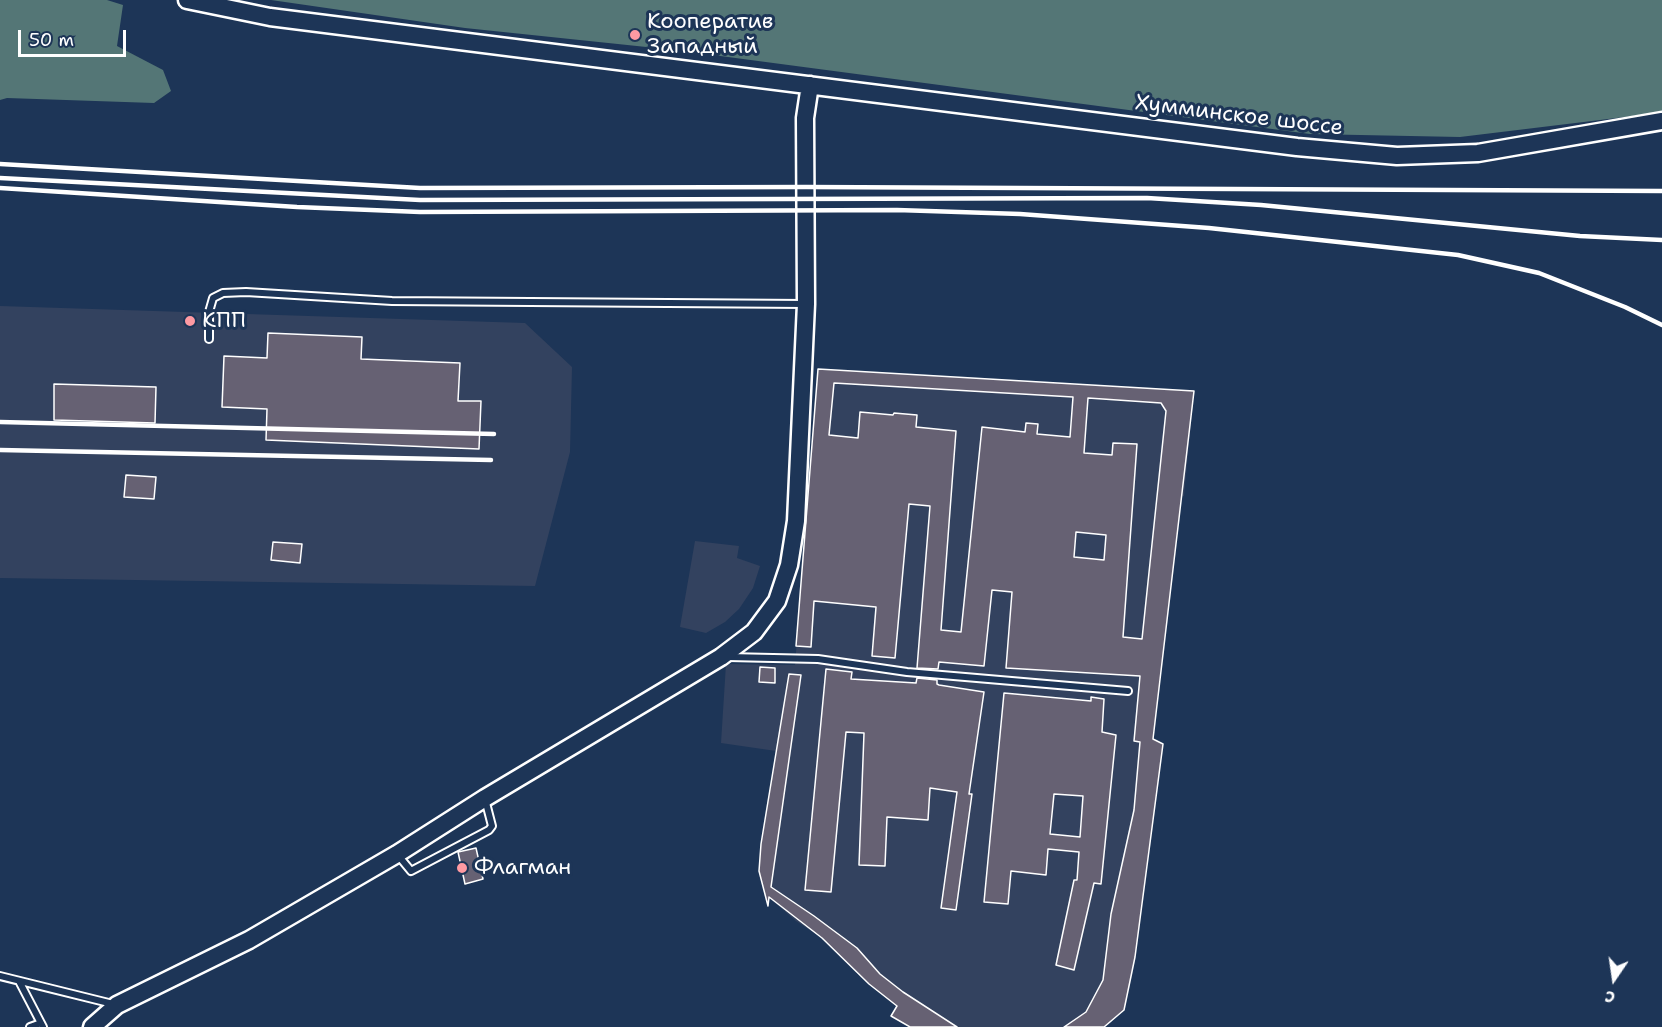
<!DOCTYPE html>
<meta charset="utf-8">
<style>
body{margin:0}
#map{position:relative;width:1662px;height:1027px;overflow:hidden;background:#1d3557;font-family:"Shantell Sans",sans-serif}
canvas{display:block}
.north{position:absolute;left:1584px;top:949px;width:60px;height:60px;-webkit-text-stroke:4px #1d3557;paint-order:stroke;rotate:193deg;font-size:16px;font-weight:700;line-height:24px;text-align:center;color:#fff}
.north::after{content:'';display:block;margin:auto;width:21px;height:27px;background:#fff;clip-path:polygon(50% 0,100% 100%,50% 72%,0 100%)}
.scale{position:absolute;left:18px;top:30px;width:108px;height:27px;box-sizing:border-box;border:3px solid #fff;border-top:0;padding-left:8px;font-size:18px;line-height:21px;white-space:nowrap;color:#fff;-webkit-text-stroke:4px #1d3557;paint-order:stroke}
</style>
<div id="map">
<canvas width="1662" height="1027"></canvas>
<div class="north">С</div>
<div class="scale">50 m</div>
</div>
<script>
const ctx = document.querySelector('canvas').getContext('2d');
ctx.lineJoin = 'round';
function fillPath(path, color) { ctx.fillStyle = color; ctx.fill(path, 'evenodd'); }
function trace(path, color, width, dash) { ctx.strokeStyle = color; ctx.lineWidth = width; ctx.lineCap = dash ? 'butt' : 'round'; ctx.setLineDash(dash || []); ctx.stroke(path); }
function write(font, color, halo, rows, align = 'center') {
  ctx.font = font + ' "Shantell Sans",sans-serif'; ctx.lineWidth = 6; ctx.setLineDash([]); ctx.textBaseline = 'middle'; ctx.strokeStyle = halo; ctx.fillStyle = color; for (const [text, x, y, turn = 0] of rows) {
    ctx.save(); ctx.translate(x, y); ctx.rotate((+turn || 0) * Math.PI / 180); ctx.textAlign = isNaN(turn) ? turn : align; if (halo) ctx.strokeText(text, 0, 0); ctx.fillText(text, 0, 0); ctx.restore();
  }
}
fillPath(new Path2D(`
 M0,306L525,323L572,367L570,452L535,586L0,578Z
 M818,369L1194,391L1184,496L1174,499L1153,739L1163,744L1135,957L1124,1010L1104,1027H910L891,1016L896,1006L869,984L822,938L796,921L765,894L759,871L761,844L776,751L721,743L726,664L795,665Z
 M695,541L739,546L737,558L760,566L753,588L739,609L725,622L706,633L680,627Z`), '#33425f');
fillPath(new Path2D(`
 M0,0H107L123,5L117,46L163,70L171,91L154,103L7,98L0,100Z
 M271,0H1662V111L1633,116L1460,137L1310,134L675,50L465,28Z`), '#547676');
const building = new Path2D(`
 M268,333L362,337L361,359L460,363L458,401H481L479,449L266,440L267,409L222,407L224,356L267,358Z
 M818,369L1194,391L1153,739L1163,744L1135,957L1124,1010L1104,1027H1064L1086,1012L1103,980L1111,914L1134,810L1140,742L1134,741L1140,676L1006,668L1012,592L992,590L984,666L939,662L938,669L917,668L930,506L909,504L895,658L872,656L876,607L814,601L811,647L796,646ZM834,383L1073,397L1070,437L1037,434L1038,424L1026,423L1025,432L982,427L961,632L941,630L956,431L916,427L917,415L894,413L893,415L860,412L858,438L829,435ZM1088,398L1161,403L1166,411L1142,639L1123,637L1137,444L1113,443L1112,455L1084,453ZM1076,532L1106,535L1104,560L1074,557Z
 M54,384L156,387L155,423L54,420Z
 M126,475L156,477L154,499L124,497Z
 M273,542L302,544L300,563L271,560Z
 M760,667L775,668V683L759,682Z
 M826,669L852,672L851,679L916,683L917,678L937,680V684L939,685L984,692L969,794H972L956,910L941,908L957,792L930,788L928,820L887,817L885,866L859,865L864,733L846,732L831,892L805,890Z
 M789,674L801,675L771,887L814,916L857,948L880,974L903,992L957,1027H910L891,1016L897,1006L869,984L822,938L769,897L768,906L759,871L761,844Z
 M1004,693L1091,701V697L1104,699L1102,732L1116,735L1101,884L1094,883L1074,970L1056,965L1074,880H1077L1079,852L1048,849L1046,875L1011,871L1008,904L984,902ZM1054,794L1083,796L1080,837L1050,834Z
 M476,848L483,879L465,884L458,852Z`);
fillPath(building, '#666173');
trace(building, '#fff', 1.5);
const lane = new Path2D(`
 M209,339V312L213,298L223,293L246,292L392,301L806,304
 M728,657L818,659L907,672L1128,691
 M397,854L411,871L489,830L492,826L485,799
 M0,976L113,1004
 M19,981L43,1027
 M30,1027L41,1023`);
const secondary = new Path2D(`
 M187,0L270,17L1297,147L1397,156L1478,153L1662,121
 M92,1027L117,1005L249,940L397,854L485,798L721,657L754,632L777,601L789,565L796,521L806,304L805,118L810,85`);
trace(lane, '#fff', 10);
trace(secondary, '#fff', 21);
trace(lane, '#1d3557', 6);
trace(secondary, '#1d3557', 16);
trace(new Path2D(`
 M0,164L420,188L806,187L1662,191
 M0,178L420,200L1147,198L1261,205L1580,236L1662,240
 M0,188L297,207L420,212L897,210L1020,214L1209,228L1458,255L1539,273L1625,307L1662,325
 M0,422L494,434
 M0,450L491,460`), '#fff', 4.5);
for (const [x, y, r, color] of [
 [635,35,6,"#ff9aa2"],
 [190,321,6,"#ff9aa2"],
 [462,868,6,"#ff9aa2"]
]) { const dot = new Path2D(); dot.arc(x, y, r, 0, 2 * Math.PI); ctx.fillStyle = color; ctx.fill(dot); trace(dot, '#1d3557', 2); }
write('22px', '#fff', '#1d3557', [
 ["Кооператив",647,22],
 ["Западный",647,47],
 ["КПП",202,321],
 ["Флагман",474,868]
], 'left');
write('22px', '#fff', '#1d3557', [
 ["Хумминское шоссе",1239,116,7]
]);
</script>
